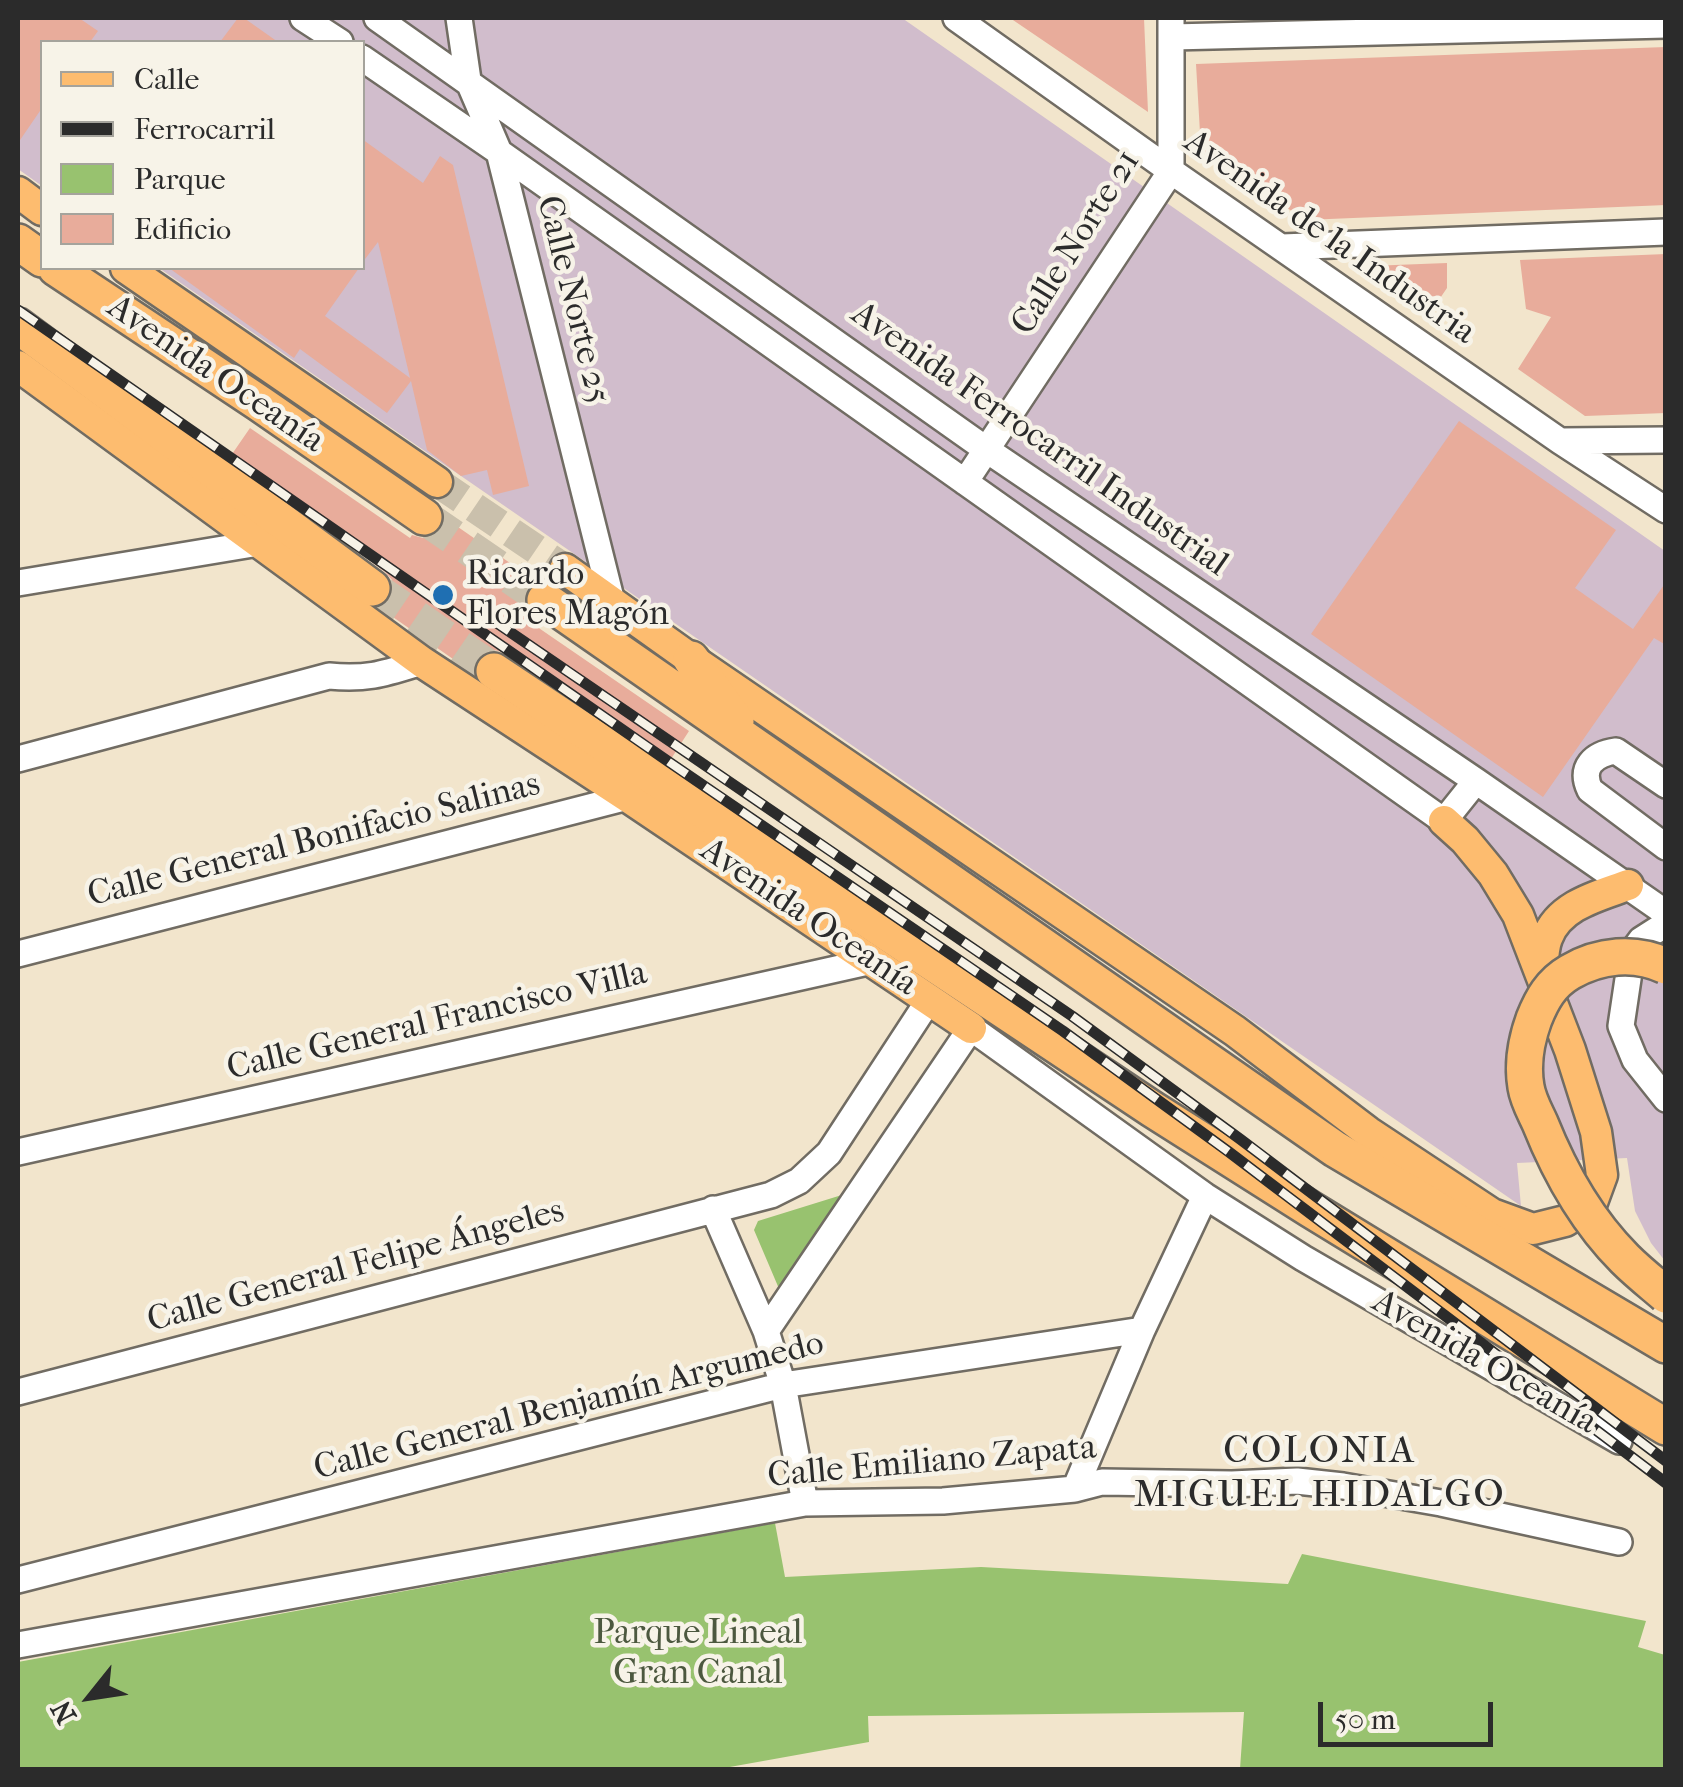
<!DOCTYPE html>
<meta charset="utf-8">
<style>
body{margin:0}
#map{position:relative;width:1683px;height:1787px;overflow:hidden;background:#f2e5cc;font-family:"IM FELL French Canon",serif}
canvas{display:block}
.frame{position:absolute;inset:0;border:20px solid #2b2b2b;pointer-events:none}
.legend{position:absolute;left:40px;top:40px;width:325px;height:230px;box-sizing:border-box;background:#f7f3e8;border:2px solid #a5a39c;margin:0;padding:12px 18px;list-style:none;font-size:30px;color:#2b2b2b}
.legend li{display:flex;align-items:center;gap:20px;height:50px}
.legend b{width:50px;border:2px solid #a5a39c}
.north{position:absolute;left:40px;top:1647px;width:100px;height:100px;-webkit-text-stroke:8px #f7f3e8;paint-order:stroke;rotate:240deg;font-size:28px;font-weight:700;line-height:40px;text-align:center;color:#2b2b2b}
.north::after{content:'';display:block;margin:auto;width:35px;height:45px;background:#2b2b2b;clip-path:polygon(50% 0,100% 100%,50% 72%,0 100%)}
.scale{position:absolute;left:1318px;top:1702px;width:175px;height:45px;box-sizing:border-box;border:5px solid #2b2b2b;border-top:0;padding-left:12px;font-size:30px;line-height:35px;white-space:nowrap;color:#2b2b2b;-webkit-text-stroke:8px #f7f3e8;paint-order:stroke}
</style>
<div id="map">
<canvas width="1683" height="1787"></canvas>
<div class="frame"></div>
<ul class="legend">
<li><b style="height:12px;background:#fdbc6f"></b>Calle</li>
<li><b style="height:12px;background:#2b2b2b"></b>Ferrocarril</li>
<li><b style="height:28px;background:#98c26f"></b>Parque</li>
<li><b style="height:28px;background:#e8ac9b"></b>Edificio</li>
</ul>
<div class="north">N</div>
<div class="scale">50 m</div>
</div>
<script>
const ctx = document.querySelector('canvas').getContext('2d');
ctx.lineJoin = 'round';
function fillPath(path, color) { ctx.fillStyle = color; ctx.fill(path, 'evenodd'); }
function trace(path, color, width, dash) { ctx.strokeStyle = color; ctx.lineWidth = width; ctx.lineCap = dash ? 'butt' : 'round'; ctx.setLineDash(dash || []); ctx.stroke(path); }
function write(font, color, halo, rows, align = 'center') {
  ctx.font = font + ' "IM FELL French Canon",serif'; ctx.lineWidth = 9; ctx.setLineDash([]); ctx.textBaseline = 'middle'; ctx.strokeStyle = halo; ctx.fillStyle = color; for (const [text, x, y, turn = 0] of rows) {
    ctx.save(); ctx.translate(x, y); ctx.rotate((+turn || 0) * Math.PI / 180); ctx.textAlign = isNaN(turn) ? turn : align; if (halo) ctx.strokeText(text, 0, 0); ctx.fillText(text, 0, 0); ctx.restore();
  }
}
fillPath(new Path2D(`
 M18,18H902L1665,551V1261L1651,1243L1635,1211L1627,1158L1517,1163L1521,1206L159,268H362V42H42V186L18,169Z`), '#d1bdcc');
fillPath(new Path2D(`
 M845,1194L780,1291L754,1230L758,1221Z
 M775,1523L785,1577L981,1567L1288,1584L1302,1554L1646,1621L1638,1647L1665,1655V1769H1240L1244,1712L868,1716L869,1742L713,1770L18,1769V1662Z`), '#98c26f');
fillPath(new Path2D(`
 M18,18H79L98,31L90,42H42V108L18,143Z
 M238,18H244L278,42H220Z
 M1010,18H1144L1148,112L1063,54Z
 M1666,47V205L1305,220L1201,150L1196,64Z
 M362,139L423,183L440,156L453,165L529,486L493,495L487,470L461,476L427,450L411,381L387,413L300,349L294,358L169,268H359L325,316L410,378L378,242L362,263Z
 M1666,254V413L1585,416L1518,369L1551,317L1526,309L1520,260Z
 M1447,263V288L1432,310L1369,266Z
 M1459,421L1616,530L1575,588L1633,629L1666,582V645L1654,638L1543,797L1311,634Z
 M250,428L410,538L412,535L423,538L434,536L442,528L445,518L536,581L528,587L524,597L525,608L533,618L530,622L689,731L669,762L506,653L494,650L484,652L476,660L473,673L380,608L388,601L393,591L392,580L385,572L230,457Z`), '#e8ac9b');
trace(new Path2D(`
 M437,482L565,569`), '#cac0ac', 30, [30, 15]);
trace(new Path2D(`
 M424,517L545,600
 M372,588L494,671`), '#cac0ac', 35, [35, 18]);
const minor = new Path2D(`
 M303,18L340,42
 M377,18L987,450L1476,781L1666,913
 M459,18L468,80L499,152L612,602
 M956,18L1171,171L1560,441L1666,510
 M1172,37L1666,25
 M362,58L499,152L1444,821L1476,781
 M1282,247L1666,232
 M1561,441L1666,440
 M965,482L1171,171V18
 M18,583L259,543
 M18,759L329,676C368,680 386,673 422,662
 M1666,785L1616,751C1594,754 1579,767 1590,790L1666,847
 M1666,924L1641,940L1632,952L1621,1026L1635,1060L1666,1099
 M18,954L628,797
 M18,1152L872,961
 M713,1209L766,1331L783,1385L805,1503
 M766,1331L971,1028L1205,1196L1303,1258L1619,1441
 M18,1392L771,1195L799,1181L829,1153L929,1000
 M1075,1489L1142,1330L1205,1196
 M18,1580L783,1385L1142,1330
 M18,1645L805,1503L943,1501L1075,1489L1102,1482L1232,1484L1297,1481L1343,1486L1441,1503L1619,1542`);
const major = new Path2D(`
 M18,192L42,210
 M126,268L437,482
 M18,366L422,662L628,797L971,1028
 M565,569L691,659L1235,1031L1368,1132L1492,1214L1533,1229L1565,1221L1591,1205L1602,1175L1596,1132L1570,1050L1518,915L1493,874L1465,840L1444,821
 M1542,972C1543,961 1543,948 1547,938C1559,905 1598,896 1628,885`);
const highway = new Path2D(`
 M18,242L42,259
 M56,268L259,403L424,517
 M18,326L372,588
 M545,600L1335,1149L1666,1345
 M691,659L736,721
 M494,671L1152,1109L1310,1209L1666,1427`);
trace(minor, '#716c63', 30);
trace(major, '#716c63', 35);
trace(highway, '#716c63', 40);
trace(minor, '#fff', 25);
trace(major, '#fdbc6f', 30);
trace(highway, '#fdbc6f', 35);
const rail = new Path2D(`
 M18,310L669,762L1063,1031L1229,1152L1666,1483
 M491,619L1072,1016L1240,1139L1666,1461`);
trace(rail, '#2b2b2b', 11);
trace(rail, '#f7f3e8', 8, [22]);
const highwayBridge = new Path2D(`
 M1666,966C1635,951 1599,955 1570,972C1551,983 1542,999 1534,1019C1526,1041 1522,1064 1526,1087C1528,1100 1535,1112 1540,1123C1560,1173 1587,1221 1625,1259C1638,1272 1652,1283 1666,1295`);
trace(highwayBridge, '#716c63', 40, []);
trace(highwayBridge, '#fdbc6f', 35);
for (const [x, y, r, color] of [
 [443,595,12,"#1f6fb2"]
]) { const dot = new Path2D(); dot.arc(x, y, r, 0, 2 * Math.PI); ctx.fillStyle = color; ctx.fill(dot); trace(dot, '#f7f3e8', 4); }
write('35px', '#2b2b2b', '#f7f3e8', [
 ["Avenida de la Industria",1329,238,35],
 ["Calle Norte 21",1077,243,-58],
 ["Calle Norte 25",572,300,76],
 ["Avenida Oceanía",215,375,34],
 ["Avenida Ferrocarril Industrial",1039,440,35],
 ["Calle General Bonifacio Salinas",314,841,-14],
 ["Avenida Oceanía",808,918,34],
 ["Calle General Francisco Villa",437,1022,-13],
 ["Calle General Felipe Ángeles",356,1267,-15],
 ["Avenida Oceanía",1484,1363,30],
 ["Calle General Benjamín Argumedo",569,1407,-14],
 ["Calle Emiliano Zapata",932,1463,-5]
]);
write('35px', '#2b2b2b', '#f7f3e8', [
 ["Ricardo",466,575],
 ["Flores Magón",466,615]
], 'left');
write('35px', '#4c583f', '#f7f3e8', [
 ["Parque Lineal",698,1634],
 ["Gran Canal",698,1674]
]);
ctx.letterSpacing = '2.5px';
write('38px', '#2b2b2b', '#f7f3e8', [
 ["COLONIA",1320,1453],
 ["MIGUEL HIDALGO",1320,1497]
]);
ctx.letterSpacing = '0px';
</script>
